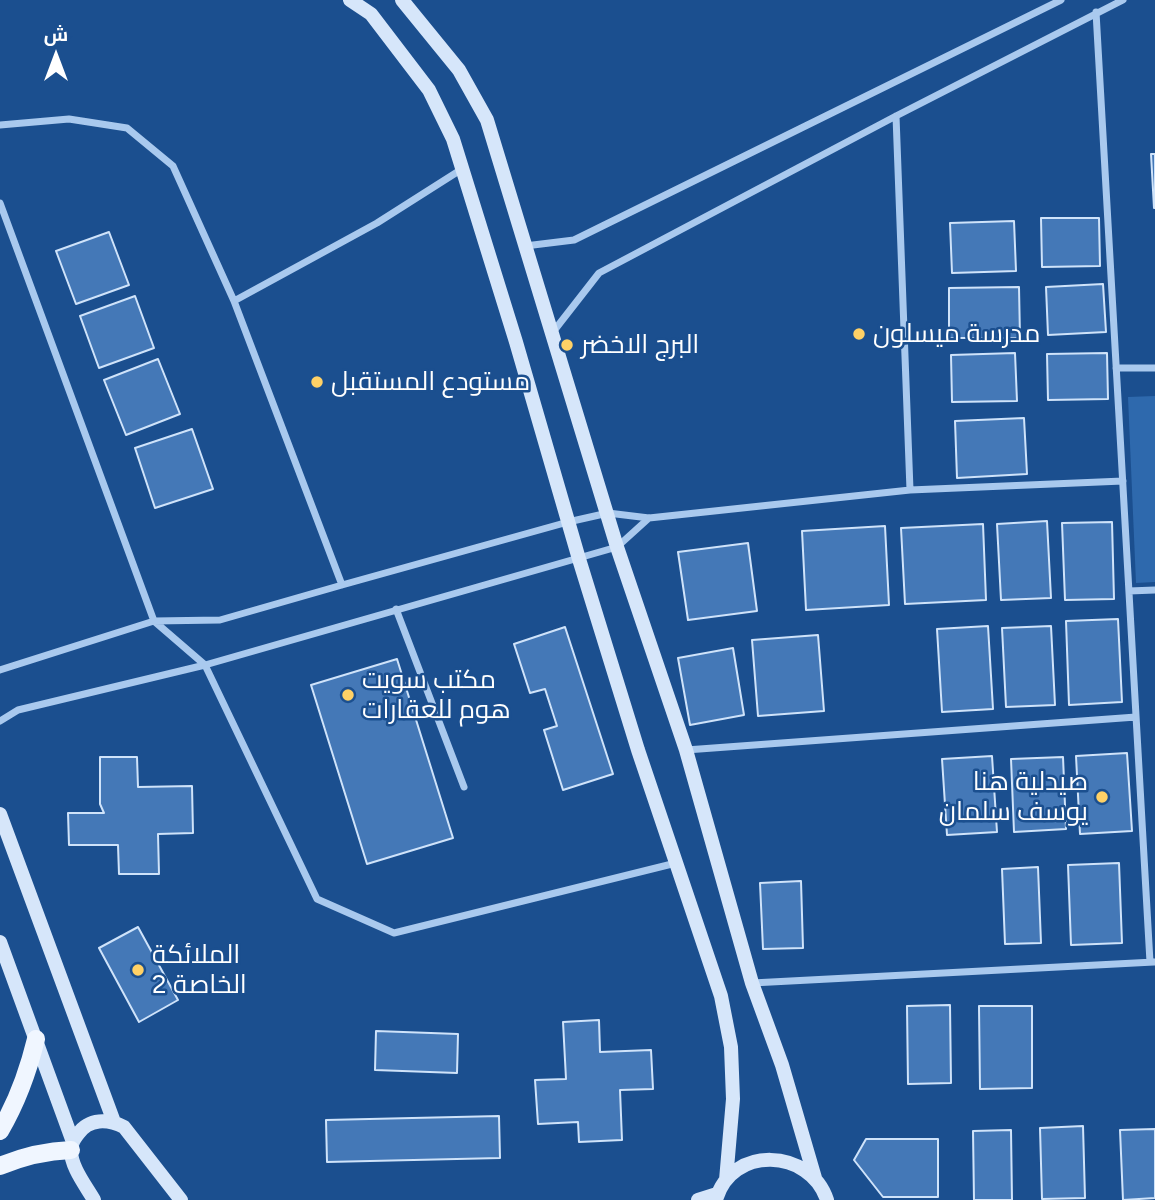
<!DOCTYPE html>
<meta charset="utf-8">
<style>
body{margin:0}
#map{position:relative;width:1155px;height:1200px;overflow:hidden;background:#1b4f8f;font-family:Figtree,Cairo,sans-serif}
canvas{display:block}
.north{position:absolute;left:21px;top:21px;width:70px;height:70px;-webkit-text-stroke:5px #1b4f8f;paint-order:stroke;rotate:0deg;font-size:19px;font-weight:700;line-height:28px;text-align:center;color:#fff}
.north::after{content:'';display:block;margin:auto;width:24px;height:32px;background:#fff;clip-path:polygon(50% 0,100% 100%,50% 72%,0 100%)}
</style>
<div id="map">
<canvas width="1155" height="1200"></canvas>
<div class="north">ش</div>
</div>
<script>
const ctx = document.querySelector('canvas').getContext('2d');
ctx.lineJoin = 'round';
function fillPath(path, color) { ctx.fillStyle = color; ctx.fill(path, 'evenodd'); }
function trace(path, color, width, dash) { ctx.strokeStyle = color; ctx.lineWidth = width; ctx.lineCap = dash ? 'butt' : 'round'; ctx.setLineDash(dash || []); ctx.stroke(path); }
function write(font, color, halo, rows, align = 'center') {
  ctx.font = font + ' Figtree,Cairo,sans-serif'; ctx.lineWidth = 5; ctx.setLineDash([]); ctx.textBaseline = 'middle'; ctx.strokeStyle = halo; ctx.fillStyle = color; for (const [text, x, y, turn = 0] of rows) {
    ctx.save(); ctx.translate(x, y); ctx.rotate((+turn || 0) * Math.PI / 180); ctx.textAlign = isNaN(turn) ? turn : align; if (halo) ctx.strokeText(text, 0, 0); ctx.fillText(text, 0, 0); ctx.restore();
  }
}
fillPath(new Path2D(`
 M1155,396V582L1136,583L1128,397Z`), '#2e69ad');
const building = new Path2D(`
 M1151,154H1155V208H1154Z
 M1041,218H1099L1100,266L1042,267Z
 M1014,221L1016,271L952,273L950,223Z
 M109,232L129,285L76,304L56,251Z
 M1103,284L1106,332L1048,335L1046,287Z
 M1019,287L1020,338H949V288Z
 M135,296L154,348L99,368L80,316Z
 M1015,353L1017,401L952,402L951,355Z
 M1107,353L1108,399L1048,400L1047,354Z
 M158,359L180,414L126,435L104,380Z
 M1024,418L1027,474L957,478L955,421Z
 M192,429L213,489L155,508L135,448Z
 M1047,521L1051,598L1001,600L997,524Z
 M1112,522L1114,599L1065,600L1062,523Z
 M983,524L986,600L905,604L901,528Z
 M885,526L889,605L806,610L802,531Z
 M748,543L757,611L688,620L678,552Z
 M1118,619L1122,702L1069,705L1066,621Z
 M988,626L993,709L942,712L937,629Z
 M1051,626L1055,705L1006,707L1002,628Z
 M565,627L613,774L563,790L544,730L557,726L545,689L530,693L514,644Z
 M818,635L824,711L758,716L752,640Z
 M733,648L744,715L690,725L678,658Z
 M397,659L453,838L367,864L311,685Z
 M1127,753L1132,831L1080,834L1076,756Z
 M992,756L997,832L947,835L942,759Z
 M100,757H137L138,787L192,786L193,833L158,834L159,874H119L118,845H69L68,813H104L100,804Z
 M1063,757L1066,829L1014,832L1011,759Z
 M1119,863L1122,943L1071,945L1068,865Z
 M1038,867L1041,943L1005,944L1002,869Z
 M801,881L803,948L763,949L760,883Z
 M138,927L178,1000L139,1022L99,948Z
 M950,1005L951,1083L908,1084L907,1006Z
 M979,1006H1032V1088L980,1089Z
 M599,1020L600,1052L651,1050L653,1089L620,1090L622,1140L579,1142L578,1122L538,1124L535,1080L566,1079L563,1022Z
 M376,1031L458,1034L457,1073L375,1070Z
 M499,1116L500,1158L327,1162L326,1120Z
 M1083,1126L1085,1198L1042,1199L1040,1128Z
 M1155,1129V1198L1123,1200L1120,1130Z
 M1011,1130L1012,1200H974L973,1131Z
 M866,1139H938V1197H883L854,1160Z`);
fillPath(building, '#4478b7');
trace(building, '#cfe3fa', 2);
trace(new Path2D(`
 M1096,12L1150,962
 M896,116L910,490
 M0,125L69,119L127,128L173,166L234,301L342,585
 M0,203L154,621L205,665L317,899L394,933L676,863
 M525,246L574,240L1061,0
 M234,301L377,223L462,169
 M553,332L599,273L896,116L1123,0
 M1116,368H1155
 M1129,591L1155,590
 M396,609L464,787
 M0,670L154,621L220,620L342,585L568,522L608,513L649,518L910,490L1123,481
 M0,721L18,710L205,665L617,547L649,518
 M686,750L1136,717
 M752,983L1154,962`), '#a9c9ee', 7);
trace(new Path2D(`
 M350,0L371,14L429,90L453,139L516,342L579,559L638,750L721,996L731,1047L733,1099L726,1180
 M402,0L459,70L487,120L617,547L686,750L752,983L782,1065L815,1178
 M0,814L114,1122
 M0,942L73,1142
 M94,1200C86,1186 70,1166 71,1149C71,1143 75,1138 78,1134C89,1118 108,1119 124,1127L181,1200
 M698,1200L717,1194
 M716,1200C731,1145 810,1148 827,1200`), '#d6e6fa', 14);
trace(new Path2D(`
 M0,1131C17,1102 28,1072 36,1039
 M0,1166C24,1156 46,1151 71,1150`), '#f0f6ff', 18);
for (const [x, y, r, color] of [
 [859,334,7,"#ffd166"],
 [567,345,7,"#ffd166"],
 [317,382,7,"#ffd166"],
 [348,695,7,"#ffd166"],
 [1102,797,7,"#ffd166"],
 [138,970,7,"#ffd166"]
]) { const dot = new Path2D(); dot.arc(x, y, r, 0, 2 * Math.PI); ctx.fillStyle = color; ctx.fill(dot); trace(dot, '#1b4f8f', 2.5); }
write('26px', '#fff', '#1b4f8f', [
 ["مدرسة ميسلون",873,334],
 ["البرج الاخضر",581,345],
 ["مستودع المستقبل",331,382],
 ["مكتب سويت",362,680],
 ["هوم للعقارات",362,710],
 ["صيدلية هنا",1088,782,"right"],
 ["يوسف سلمان",1088,812,"right"],
 ["الملائكة",152,955],
 ["الخاصة 2",152,985]
], 'left');
</script>
